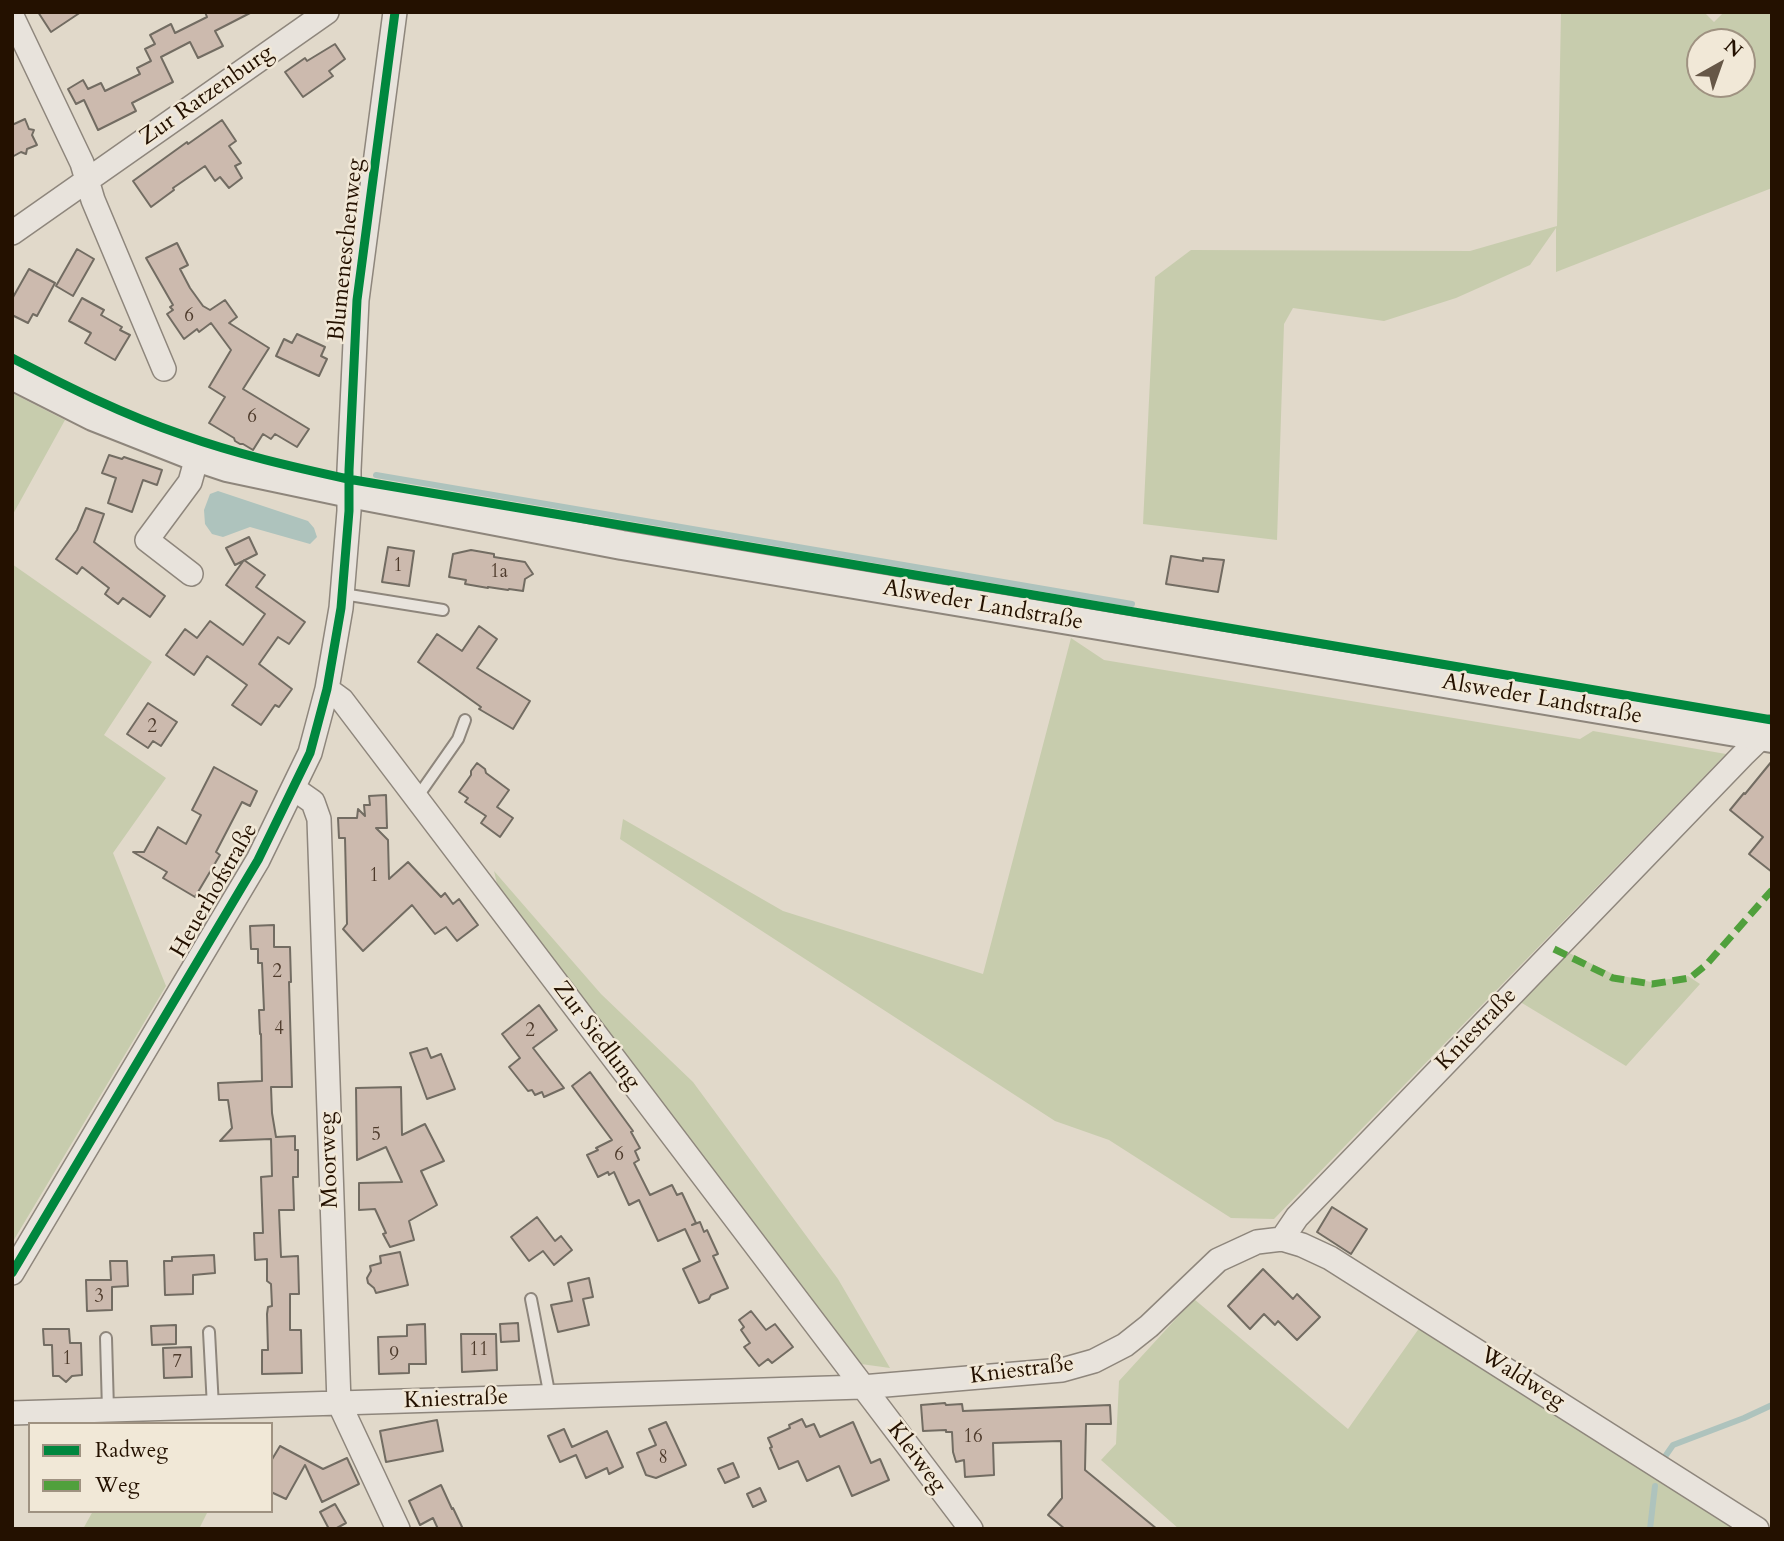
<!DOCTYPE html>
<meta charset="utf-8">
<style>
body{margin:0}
#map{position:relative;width:1784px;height:1541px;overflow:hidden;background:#e1d9ca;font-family:Cardo,serif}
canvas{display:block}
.frame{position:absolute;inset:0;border:14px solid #241100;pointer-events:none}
.legend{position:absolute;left:28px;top:1422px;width:245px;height:91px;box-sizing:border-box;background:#f1e8d7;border:2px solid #9f9281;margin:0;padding:9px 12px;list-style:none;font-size:21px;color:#241100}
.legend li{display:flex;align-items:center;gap:14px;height:35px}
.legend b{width:35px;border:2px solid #9f9281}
.north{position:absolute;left:1686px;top:28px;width:70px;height:70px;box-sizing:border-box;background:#f1e8d7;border:2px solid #9f9281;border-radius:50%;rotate:40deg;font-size:19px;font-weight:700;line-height:28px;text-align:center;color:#241100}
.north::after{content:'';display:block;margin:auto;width:24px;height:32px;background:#665747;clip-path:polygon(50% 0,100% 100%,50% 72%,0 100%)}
</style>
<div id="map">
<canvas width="1784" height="1541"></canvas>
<div class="frame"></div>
<ul class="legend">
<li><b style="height:9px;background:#00873e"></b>Radweg</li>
<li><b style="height:9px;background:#50a03c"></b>Weg</li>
</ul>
<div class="north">N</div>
</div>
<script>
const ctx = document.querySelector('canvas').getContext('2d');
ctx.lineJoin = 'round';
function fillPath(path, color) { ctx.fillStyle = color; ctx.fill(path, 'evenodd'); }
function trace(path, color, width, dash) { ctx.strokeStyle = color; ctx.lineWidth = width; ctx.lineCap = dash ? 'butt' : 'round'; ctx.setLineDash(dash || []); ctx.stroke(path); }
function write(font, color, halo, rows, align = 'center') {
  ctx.font = font + ' Cardo,serif'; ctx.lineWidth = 5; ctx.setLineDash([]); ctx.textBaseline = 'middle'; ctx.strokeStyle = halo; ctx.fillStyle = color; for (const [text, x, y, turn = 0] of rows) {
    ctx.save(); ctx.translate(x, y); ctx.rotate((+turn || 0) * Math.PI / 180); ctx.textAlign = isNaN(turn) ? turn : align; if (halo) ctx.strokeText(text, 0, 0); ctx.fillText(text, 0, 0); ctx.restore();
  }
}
fillPath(new Path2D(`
 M1561,12H1704L1714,22L1724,12H1772V188L1556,272V228L1530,265L1456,298L1384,321L1293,308L1284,324L1277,540L1143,524L1155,277L1191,250L1470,251L1557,226ZM1742,42V84H1700V42Z
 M12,393L65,420L12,516Z
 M12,564L152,662L104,735L166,778L113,853L166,986L12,1243Z
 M1071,638L1104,660L1580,739L1593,731L1726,754L1274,1219L1231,1218L1109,1140L1055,1121L620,839L623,819L783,911L983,974Z
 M494,871L601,994L693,1082L838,1279L890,1368L861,1364L498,888Z
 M1563,950L1613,974L1651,982L1688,976L1700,984L1626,1066L1517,1000Z
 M1194,1299L1348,1429L1420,1327L1741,1529H1179L1101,1460L1116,1444L1119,1381Z
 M93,1511H208L199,1529H83Z`), '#c7ccad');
fillPath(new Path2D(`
 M218,491L308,521L314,528L317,537L310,544L250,527L223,537L212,534L205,524L204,510L210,494Z`), '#aec3bd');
trace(new Path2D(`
 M376,475L1132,604
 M1664,1458L1673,1445L1744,1418L1772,1405
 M1650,1529L1655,1486`), '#aec3bd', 6);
const building = new Path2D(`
 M38,12H81L51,32Z
 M205,12H252L215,31L223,46L198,58L190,42L161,57L173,82L132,103L136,111L98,130L84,100L76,104L68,89L83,80L88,89L101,83L105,91L140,74L137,68L151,61L145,49L155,44L150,35L171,24L175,33L207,17Z
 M335,44L345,59L329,71L333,76L303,97L285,72L305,58L307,61Z
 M25,119L29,129L34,130L32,135L37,145L27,149L26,154L21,152L12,157V125Z
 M222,120L236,141L229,146L241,163L235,166L242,178L229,188L220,177L215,181L205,166L173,188L174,190L151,207L133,181L187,142L188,144Z
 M177,243L188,265L180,269L190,288L203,306L210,310L225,300L237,317L229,323L269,348L243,389L309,429L297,447L275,434L271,439L263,434L253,450L243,444H240L235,441L234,438L209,423L225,397L209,387L231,350L211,323L199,332L197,329L184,339L167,314L173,310L170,307L173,305L146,258Z
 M77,249L94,259L73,296L56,286Z
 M29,269L55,283L37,316L33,314L28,323L12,315V299Z
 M82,298L104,310L101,315L122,327L120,330L130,335L115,360L85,343L91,333L69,321Z
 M297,334L325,347L321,356L327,359L319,376L276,356L284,339L292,343Z
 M109,455L122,459L124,457L162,470L157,485L143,480L132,512L108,503L116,478L102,473Z
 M86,508L104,514L94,542L165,596L150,617L123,598L118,604L105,594L109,588L82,567L77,574L56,559L77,530Z
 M249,537L257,554L235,565L226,548Z
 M388,547L414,551L409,586L382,582Z
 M471,550L494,554V557L525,562L533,574L525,579L523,591L509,589L508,590L488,587V588L465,584L466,580L449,577L453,554Z
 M1171,556L1203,561V558L1224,560L1218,592L1166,584Z
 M244,560L265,575L256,587L305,622L289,644L278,637L259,664L292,689L279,707L275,705L261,725L232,705L247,685L207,656L194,675L166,655L185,629L197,638L210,621L243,645L265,614L226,585Z
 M479,626L497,639L477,668L530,701L513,729L479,709L481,707L418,662L437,634L462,651Z
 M148,703L177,722L161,746L153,741L148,748L127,734Z
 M1772,761V872L1749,854L1763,837L1730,810L1744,793L1745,794Z
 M477,763L485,769L486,773L509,790L497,807L513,818L500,837L481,823L486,816L465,802L468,798L459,792L471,775V771Z
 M214,767L257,791L250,806L242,802L216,852L220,855L195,897L163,878L167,872L133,852H144L158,827L186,844L201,815L192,810Z
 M386,795L387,828H376L388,840L389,879L408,862L441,897L445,893L453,904L459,899L478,925L457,941L446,927L435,934L412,905L363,951L343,929L347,924L345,838H339L338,818H357L358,809L365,816L364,805H370L369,796Z
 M274,925V947H290L291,982H289L292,1087H271L272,1113L276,1137L295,1136V1150H298V1177H293L294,1210H279L281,1257L298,1256L299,1294H290V1330H301L302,1373L262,1374V1350H268L267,1314L268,1307L272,1306L271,1284L267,1281V1259L255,1260L254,1233H263L261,1177L272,1176L271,1139L220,1141L232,1128L228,1100H219L218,1083L262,1081L261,1034H260L259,1010H264L262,963H258V949H251L250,926Z
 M539,1005L557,1030L533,1048L564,1088L544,1097L542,1092L535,1095L532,1090L528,1091L509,1067L520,1058L502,1034Z
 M427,1048L431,1058L441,1054L455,1089L427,1099L410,1053Z
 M590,1072L633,1131L631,1132L640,1148L635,1151L639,1160L634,1163L650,1195L672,1185L677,1195L682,1193L696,1223L692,1225L700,1222L704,1232L707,1230L718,1254L713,1256L728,1288L711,1295L709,1299L699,1303L683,1269L700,1261L685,1229L658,1241L639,1200L629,1205L614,1172L609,1175L608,1172L598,1177L587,1155L598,1150L596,1148L612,1140L572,1086Z
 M401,1087L402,1135L425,1124L444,1161L421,1171L437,1205L409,1221L414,1240L390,1247L383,1234L386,1233L375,1209L359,1210V1183L402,1182L386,1147L357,1160L356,1088Z
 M1332,1207L1367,1229L1351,1254L1317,1232Z
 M537,1217L555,1241L561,1236L572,1250L554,1265L543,1251L529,1261L511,1237Z
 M400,1252L408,1285L376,1293L374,1288L368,1283L367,1278L371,1271L370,1266L381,1263L380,1256Z
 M214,1255L215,1273L193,1275V1294L165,1295L164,1261H172V1257Z
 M110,1261H127L128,1286L112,1287V1310L87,1311L86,1280H111Z
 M1263,1269L1293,1299L1297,1294L1320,1317L1297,1340L1278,1321L1275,1325L1264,1314L1250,1329L1228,1306Z
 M589,1278L593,1297L583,1299L589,1325L558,1332L551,1305L572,1301L568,1283Z
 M751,1311L766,1330L775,1324L793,1347L772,1363L768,1359L759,1366L744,1347L750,1343L741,1330L744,1327L739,1320Z
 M518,1323L519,1341L501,1342L500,1324Z
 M425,1324L426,1364H409V1373L379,1374L378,1337L407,1336V1325Z
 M176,1325V1344L152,1345L151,1326Z
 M43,1329H69L70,1343H81L82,1375L72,1376L66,1382L59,1376H53L52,1345H44Z
 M461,1334H496L497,1370L462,1372Z
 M191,1347L192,1377L164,1378L163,1348Z
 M945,1403L946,1405L962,1404L963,1411L1110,1405L1111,1424H1086L1085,1470L1157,1529H1065L1048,1515L1062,1498L1061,1441L993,1443L994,1475L965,1477L964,1460L956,1462L953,1452L952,1432H946V1430L923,1431L921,1405Z
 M802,1419L806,1427L814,1424L820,1437L853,1422L871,1463L880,1459L889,1480L852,1496L839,1466L807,1481L798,1461L779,1469L770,1448L772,1447L768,1438L790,1428L789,1425Z
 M437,1420L443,1451L386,1462L380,1431Z
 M666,1422L686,1465L656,1478L646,1475L637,1453L656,1445L649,1429Z
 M564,1429L572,1447L607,1431L623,1467L609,1474L607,1468L586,1478L576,1455L560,1462L548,1436Z
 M280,1446L323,1469L347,1458L359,1484L322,1502L305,1465L286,1499L271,1492V1461Z
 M733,1463L739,1477L725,1483L718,1469Z
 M441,1485L452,1509L453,1508L463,1529H438L433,1518L420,1525L409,1501Z
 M760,1488L766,1501L753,1507L747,1494Z
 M335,1504L346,1523L335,1529H329L320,1512Z`);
fillPath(building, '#ccbaae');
trace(building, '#726c62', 2);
const service = new Path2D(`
 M343,594L443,610
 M416,799L458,739L465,720
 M531,1299L550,1397
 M209,1332L213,1407
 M106,1338L108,1410`);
const minor = new Path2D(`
 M12,16L82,163L93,200L164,369
 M12,233L327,12
 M191,574L147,540L190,482L197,457
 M327,689L342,700L971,1529
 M293,788L313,802L319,819L339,1403L398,1529
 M1282,1239L1297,1217L1743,755L1772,727
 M12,1273L258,860L310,753L327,689L341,608L349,511V470L357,300L395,12
 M12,1413L862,1387L1062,1370L1094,1361L1125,1345L1149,1326L1218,1260L1257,1242L1282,1239L1302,1245L1330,1258L1757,1529`);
const tertiary = new Path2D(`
 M12,375L93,416L197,457L227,467L350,493L622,545L1772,738`);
trace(service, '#8e867c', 14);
trace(minor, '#8e867c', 26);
trace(tertiary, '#8e867c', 32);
trace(service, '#e8e3dc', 10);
trace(minor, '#e8e3dc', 23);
trace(tertiary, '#e8e3dc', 28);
trace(new Path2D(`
 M1554,949L1613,978L1652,984L1690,978L1706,965L1772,890`), '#50a03c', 7, [14, 7]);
trace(new Path2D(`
 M12,358C68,387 124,415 183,435C236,454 293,467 348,479L1772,720
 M12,1273L258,860L310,753L327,689L341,608L349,511V470L357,300L395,12`), '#00873e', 9);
write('19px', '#4e3b2c', null, [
 ["6",189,317],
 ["6",252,418],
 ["1",398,567],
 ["1a",499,573],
 ["2",152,728],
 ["1",374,877],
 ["2",277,973],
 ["4",279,1030],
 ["2",530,1032],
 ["5",376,1136],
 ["6",619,1156],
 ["3",99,1298],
 ["11",479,1351],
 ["9",394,1356],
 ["1",67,1360],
 ["7",177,1363],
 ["16",973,1438],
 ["8",663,1459]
]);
write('23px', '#241100', '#f1e8d7', [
 ["Zur Ratzenburg",207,96,-35],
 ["Blumeneschenweg",347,250,-84],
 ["Alsweder Landstraße",983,606,10],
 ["Alsweder Landstraße",1542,700,10],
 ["Heuerhofstraße",215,891,-60],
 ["Kniestraße",1477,1030,-46],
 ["Zur Siedlung",596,1036,53],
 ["Moorweg",330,1160,-92],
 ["Kniestraße",1022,1371,-7],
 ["Waldweg",1522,1379,32],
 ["Kniestraße",456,1400,-2],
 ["Kleiweg",916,1458,53]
]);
</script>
